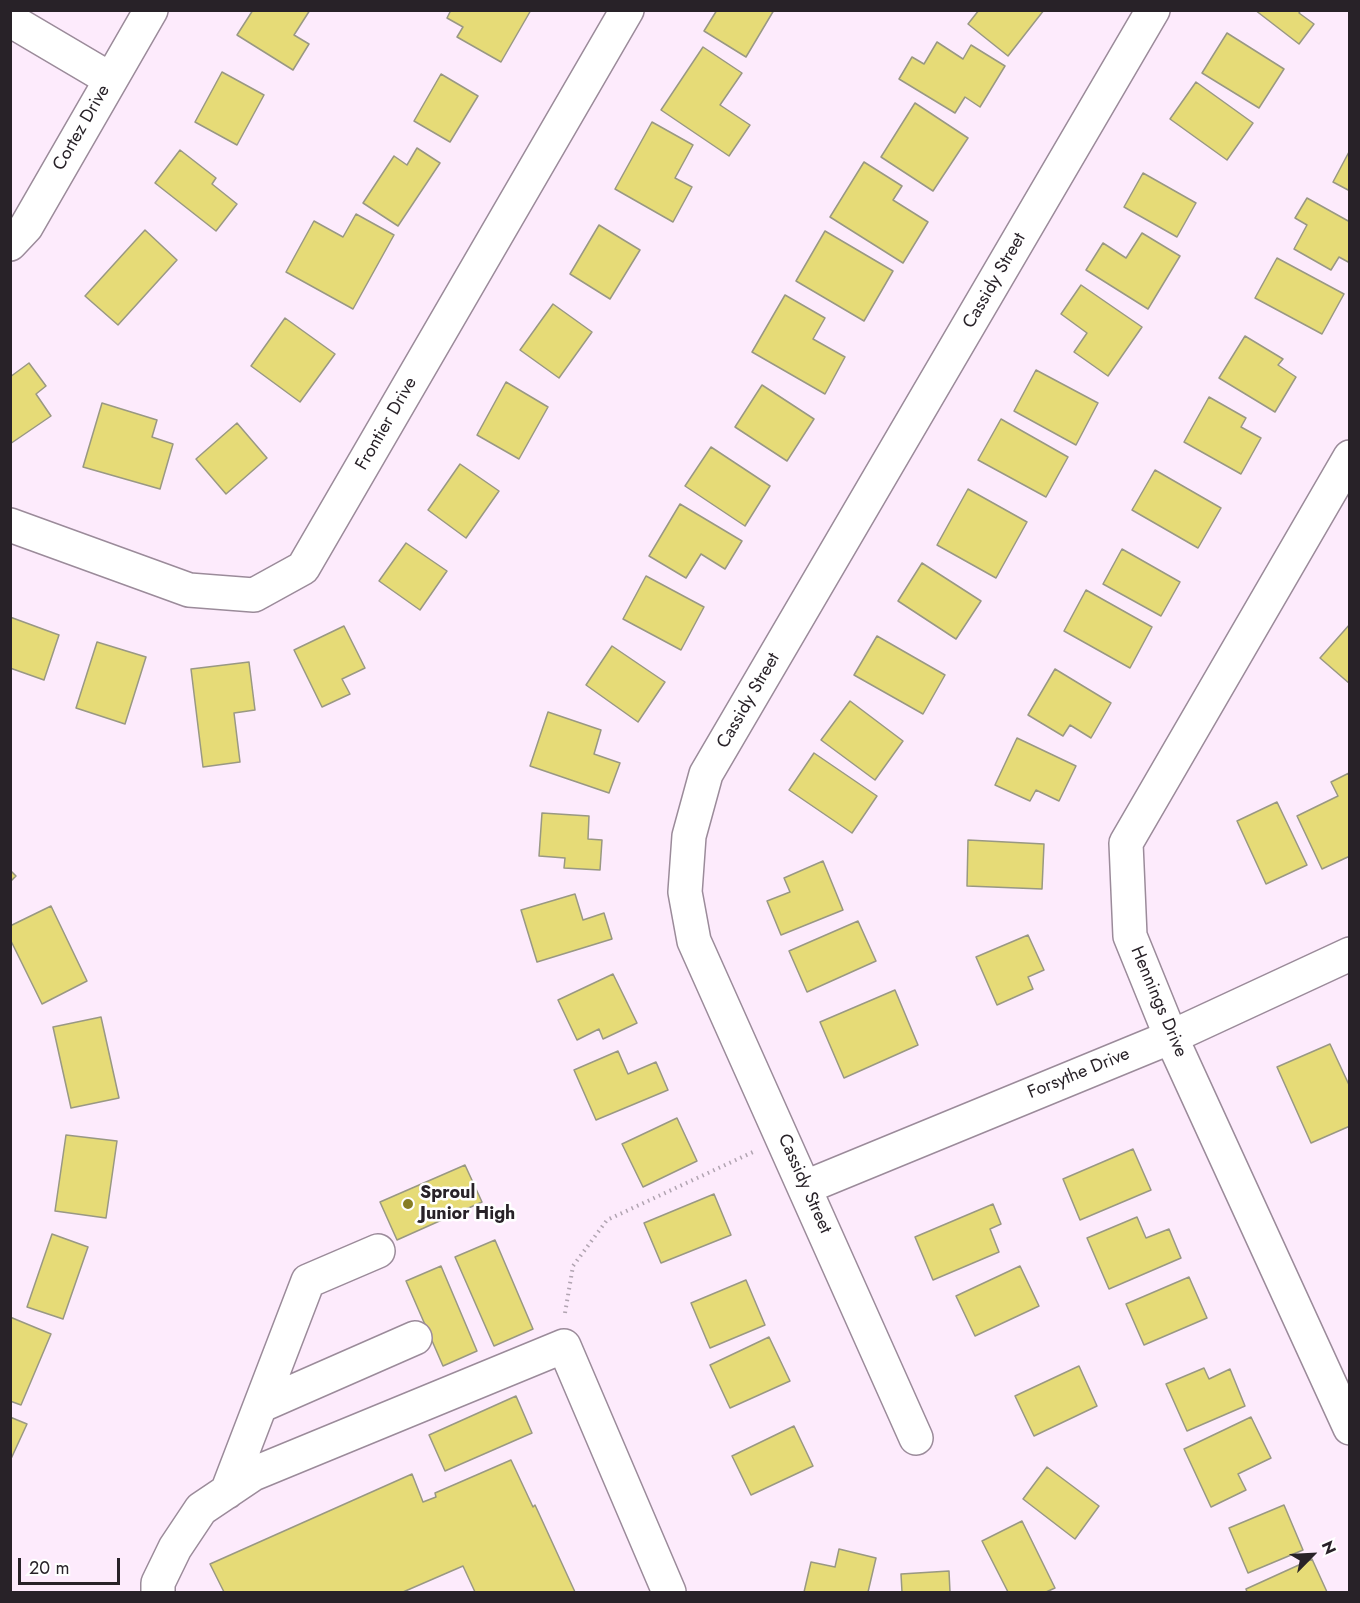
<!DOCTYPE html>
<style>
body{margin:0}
#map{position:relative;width:1360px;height:1603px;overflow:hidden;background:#fdebfc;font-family:Jost,sans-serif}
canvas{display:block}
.frame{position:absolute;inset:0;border:12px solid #282228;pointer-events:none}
.north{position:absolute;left:1282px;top:1525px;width:60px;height:60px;-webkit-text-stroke:4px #fff;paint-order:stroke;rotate:66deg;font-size:16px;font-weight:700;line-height:24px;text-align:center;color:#282228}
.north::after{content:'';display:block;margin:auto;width:21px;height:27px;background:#282228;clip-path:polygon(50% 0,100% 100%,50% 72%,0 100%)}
.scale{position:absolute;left:18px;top:1558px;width:102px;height:27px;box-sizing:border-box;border:3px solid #282228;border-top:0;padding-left:8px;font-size:18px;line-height:21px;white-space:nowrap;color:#282228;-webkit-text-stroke:4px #fff;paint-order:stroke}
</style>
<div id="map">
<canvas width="1360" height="1603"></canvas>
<div class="frame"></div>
<div class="north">N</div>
<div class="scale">20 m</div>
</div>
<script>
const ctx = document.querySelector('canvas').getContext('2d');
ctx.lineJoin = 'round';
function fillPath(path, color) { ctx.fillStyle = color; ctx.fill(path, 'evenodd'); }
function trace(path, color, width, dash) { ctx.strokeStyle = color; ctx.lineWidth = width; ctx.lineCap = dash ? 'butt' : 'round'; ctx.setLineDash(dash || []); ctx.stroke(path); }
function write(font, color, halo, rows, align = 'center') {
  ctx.font = font + ' Jost,sans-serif'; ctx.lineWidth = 5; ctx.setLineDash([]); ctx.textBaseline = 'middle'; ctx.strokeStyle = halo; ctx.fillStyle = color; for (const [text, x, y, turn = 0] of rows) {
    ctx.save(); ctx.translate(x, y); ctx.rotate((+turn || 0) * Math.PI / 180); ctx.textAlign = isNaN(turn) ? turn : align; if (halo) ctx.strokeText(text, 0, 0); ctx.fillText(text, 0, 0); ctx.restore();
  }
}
const building = new Path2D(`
 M253,10H310L294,35L309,44L293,70L237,35Z
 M451,10H531L501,62L457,37L463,27L447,18Z
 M717,10H774L746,57L704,31Z
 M979,10H1044L1008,56L968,24Z
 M1255,10H1301L1299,13L1314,24L1299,44Z
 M1227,33L1284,69L1259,108L1202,73Z
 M937,42L963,59L971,45L1005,66L980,107L965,97L955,113L899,79L912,57L924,64Z
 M703,47L742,73L720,105L750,125L729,156L661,110Z
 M222,72L264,95L237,145L195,122Z
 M441,74L478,96L450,142L414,121Z
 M1196,82L1253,123L1227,160L1170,119Z
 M915,103L968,138L933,191L881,157Z
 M652,122L693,145L675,178L692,187L673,222L615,189Z
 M417,148L440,163L398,226L363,203L394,156L407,165Z
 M180,150L216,178L212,184L237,204L216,231L155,183Z
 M1350,150V191L1333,182Z
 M864,162L902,186L893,200L928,222L903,263L830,217Z
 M1143,173L1196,203L1177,237L1124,207Z
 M1307,198L1350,222V263L1339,257L1331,270L1294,249L1307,225L1295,218Z
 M356,214L394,235L353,309L286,272L314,221L343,237Z
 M599,225L640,250L610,299L570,274Z
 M145,230L177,260L118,325L85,296Z
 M825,231L893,271L864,321L796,281Z
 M1142,233L1180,256L1148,309L1086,270L1103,243L1126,258Z
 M1277,258L1344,294L1322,334L1255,298Z
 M1081,285L1142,327L1108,376L1074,352L1087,333L1061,314Z
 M785,295L825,318L813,339L845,357L825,394L752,352Z
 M553,304L592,332L559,378L520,350Z
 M285,318L335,354L300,402L251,366Z
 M1245,336L1283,359L1278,365L1296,377L1275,412L1219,378Z
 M29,363L46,386L36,394L51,416L10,444V377Z
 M1036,370L1098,403L1076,445L1014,411Z
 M506,382L548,407L519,459L477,435Z
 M762,385L814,419L787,461L735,427Z
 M1209,397L1246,418L1241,427L1261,438L1241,474L1184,442Z
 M102,403L157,420L152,437L173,444L160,489L83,467Z
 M1001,419L1068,457L1046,497L978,460Z
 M237,423L267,458L226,494L196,459Z
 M711,447L770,486L745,526L685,486Z
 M460,464L499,491L466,538L428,510Z
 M1155,470L1221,508L1198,548L1132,510Z
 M968,489L1027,522L996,578L937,545Z
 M680,504L742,541L725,569L701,554L686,578L649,556Z
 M406,543L447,571L420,610L379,581Z
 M1122,549L1180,582L1161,616L1103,584Z
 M922,563L981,601L956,639L898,601Z
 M646,576L704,607L681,650L623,619Z
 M1086,590L1152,627L1130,668L1064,631Z
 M10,617L59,635L44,680L10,668Z
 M1350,624V684L1320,658Z
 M344,626L365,668L342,679L350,694L322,707L294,650Z
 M877,636L945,675L923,714L854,675Z
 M97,642L146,657L125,724L76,708Z
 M612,646L665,682L638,722L586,685Z
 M249,662L255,710L234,713L240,762L203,767L191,669Z
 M1055,669L1111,703L1091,738L1070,725L1063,736L1028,715Z
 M850,701L903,741L875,780L821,740Z
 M548,712L601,730L594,754L620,763L609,793L530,766Z
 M1017,738L1076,766L1059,801L1036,790L1030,801L995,785Z
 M814,753L877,796L852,833L789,790Z
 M1349,773L1350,856L1322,869L1297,816L1338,796L1331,782Z
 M1277,802L1307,865L1266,884L1237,821Z
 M542,813L589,816L588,839L602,840L600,870L564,868L565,858L539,856Z
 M968,840L1044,844L1042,889L967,886Z
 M823,861L843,910L781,935L767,901L790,892L784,878Z
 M10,870L16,876L10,882Z
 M575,894L583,920L604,913L612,939L537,962L521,910Z
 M51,906L87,981L42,1004L10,939V926Z
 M858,921L876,961L807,992L789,951Z
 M1028,935L1044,970L1028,977L1033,989L997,1005L976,957Z
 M613,974L637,1023L603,1039L599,1029L577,1040L558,1000Z
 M895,990L918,1045L844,1078L820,1022Z
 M101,1017L119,1098L71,1108L53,1027Z
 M1330,1044L1350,1087V1126L1311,1143L1277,1067Z
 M618,1051L628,1074L656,1062L668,1090L596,1120L574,1070Z
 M677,1118L697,1161L643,1187L622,1144Z
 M66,1135L117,1141L106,1218L55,1211Z
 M1133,1149L1151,1190L1080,1220L1063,1179Z
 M465,1165L482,1202L397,1240L380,1202Z
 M714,1194L731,1235L661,1263L644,1223Z
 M993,1204L1001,1224L990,1229L999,1252L933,1280L915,1237Z
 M1137,1217L1146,1238L1169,1229L1181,1258L1109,1289L1087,1238Z
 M52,1234L88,1247L63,1319L27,1307Z
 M495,1240L533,1329L494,1346L455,1257Z
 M441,1266L477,1351L443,1366L406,1281Z
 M1020,1266L1039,1306L975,1336L956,1296Z
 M1189,1277L1207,1318L1144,1345L1126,1304Z
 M746,1280L765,1325L710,1348L691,1303Z
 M10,1317L51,1334L21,1405L10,1401Z
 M769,1337L790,1381L730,1408L710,1365Z
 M1079,1366L1097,1406L1034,1436L1015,1396Z
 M1204,1368L1209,1379L1230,1369L1245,1406L1187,1431L1166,1384Z
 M516,1396L532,1433L445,1471L429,1435Z
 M10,1417L27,1424L10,1461Z
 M1251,1417L1271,1458L1238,1474L1246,1490L1211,1507L1184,1449Z
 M794,1426L813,1466L751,1495L732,1456Z
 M511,1460L533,1507L535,1505L575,1592H475L463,1566L403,1592H224L210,1564L412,1474L423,1502L436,1497L435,1493Z
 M1047,1467L1099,1506L1075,1539L1023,1499Z
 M1284,1505L1303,1550L1248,1573L1229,1528Z
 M1022,1521L1055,1588L1046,1592H1008L982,1541Z
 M839,1549L876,1558L868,1592H804L811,1562L835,1567Z
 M1312,1559L1327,1592H1247L1246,1589Z
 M949,1571L950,1592H902L901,1574Z`);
fillPath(building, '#e6db77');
trace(building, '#999883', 1.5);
const minor = new Path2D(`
 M10,20L110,79
 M10,244L26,227L151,10
 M1350,457L1126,843L1130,936L1171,1037L1350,1428
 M10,525L189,590L254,595L303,568L627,10
 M806,1187L1171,1037L1350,954
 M260,1406L415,1338
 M916,1438L694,941L685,892L689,836L706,774L1153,10
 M227,1492L308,1281L378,1251
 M158,1592V1583L175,1548L201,1509L253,1474L564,1346L669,1592`);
trace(minor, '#9b8b9a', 36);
trace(new Path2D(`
 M565,1313L573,1266L607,1220L753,1152`), '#b1a4b1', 4, [1.5, 4.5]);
trace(minor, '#fff', 33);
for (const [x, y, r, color] of [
 [408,1204,6,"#877d23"]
]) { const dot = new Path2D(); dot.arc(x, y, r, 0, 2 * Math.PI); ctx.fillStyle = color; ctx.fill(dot); trace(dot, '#fff', 2); }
write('18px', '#282228', '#fff', [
 ["Cortez Drive",82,128,-60],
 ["Cassidy Street",995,281,-60],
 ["Frontier Drive",387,424,-60],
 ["Cassidy Street",749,701,-60],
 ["Hennings Drive",1158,1002,67],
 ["Forsythe Drive",1079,1074,-22],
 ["Cassidy Street",804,1184,66]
]);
write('bold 18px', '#282228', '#fff', [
 ["Sproul",420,1194],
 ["Junior High",420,1215]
], 'left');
</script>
